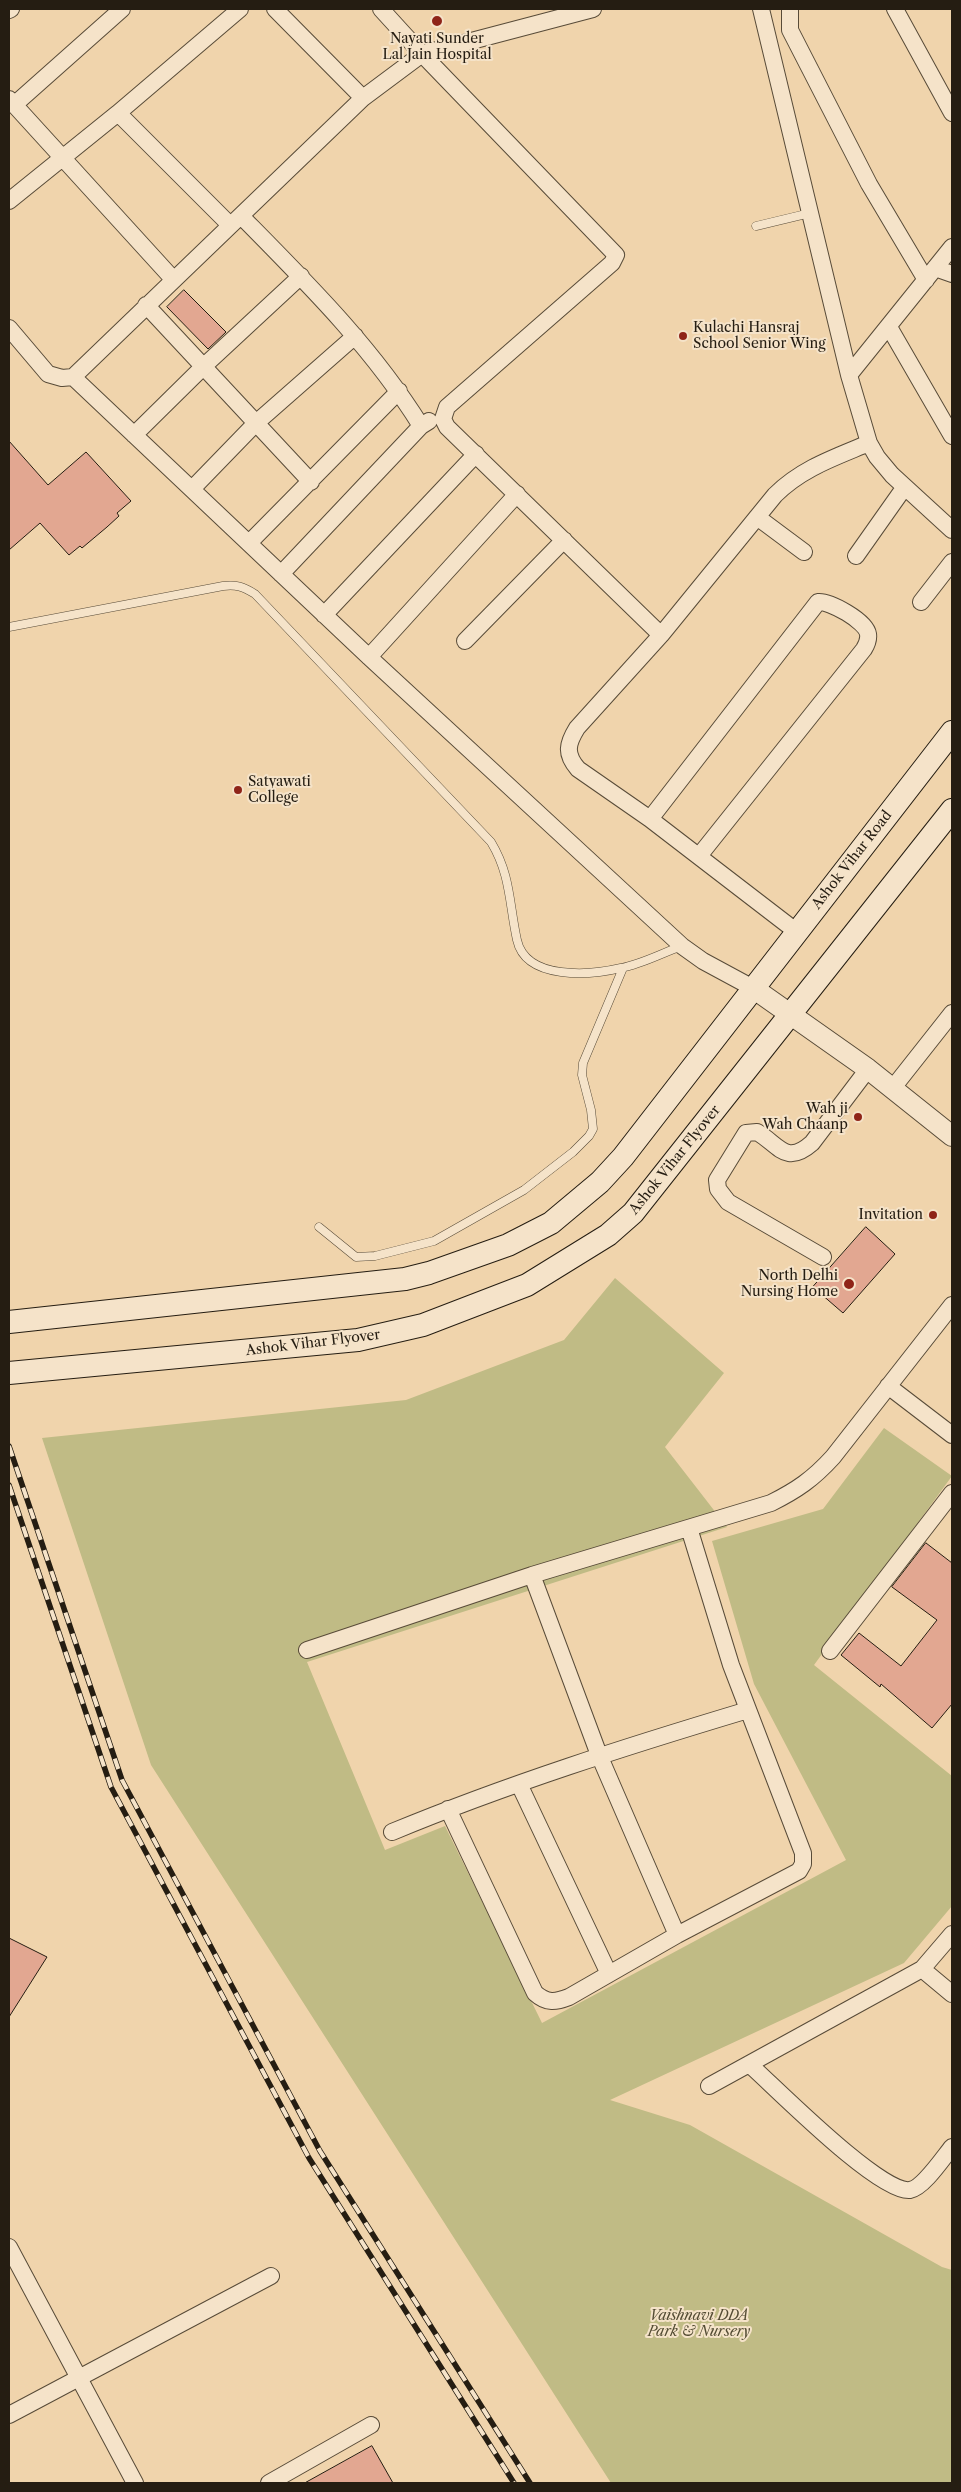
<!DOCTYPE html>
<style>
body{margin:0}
#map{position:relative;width:961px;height:2492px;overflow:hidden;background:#f0d4ac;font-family:"Libre Caslon Text",serif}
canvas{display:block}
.frame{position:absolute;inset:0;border:10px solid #251d12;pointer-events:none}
</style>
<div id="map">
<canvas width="961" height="2492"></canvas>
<div class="frame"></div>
</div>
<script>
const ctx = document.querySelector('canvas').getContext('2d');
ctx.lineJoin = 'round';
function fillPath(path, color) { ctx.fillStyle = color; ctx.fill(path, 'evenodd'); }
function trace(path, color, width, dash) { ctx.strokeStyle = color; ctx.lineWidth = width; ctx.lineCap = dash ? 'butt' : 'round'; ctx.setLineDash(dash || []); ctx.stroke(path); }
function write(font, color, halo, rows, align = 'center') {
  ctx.font = font + ' "Libre Caslon Text",serif'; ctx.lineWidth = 4; ctx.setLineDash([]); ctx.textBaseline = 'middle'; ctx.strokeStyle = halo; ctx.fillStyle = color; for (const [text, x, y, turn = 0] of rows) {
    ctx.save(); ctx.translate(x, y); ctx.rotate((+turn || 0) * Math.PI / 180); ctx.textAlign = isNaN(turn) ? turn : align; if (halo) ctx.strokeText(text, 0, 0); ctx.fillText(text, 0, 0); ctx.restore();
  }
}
fillPath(new Path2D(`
 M615,1278L724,1373L665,1447L727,1527L307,1662L385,1850L445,1826L542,2023L846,1860L754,1684L712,1541L823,1509L884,1428L952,1476L814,1665L952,1776V1906L904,1963L610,2100L690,2125L942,2267L952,2270V2483H611L151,1765L42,1438L406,1400L564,1340Z`), '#c0bb85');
const building = new Path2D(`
 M184,290L226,332L208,349L167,307Z
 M9,441L48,485L86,452L131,501L117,513L119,516L107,527L82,548L80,546L69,555L40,523L9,550Z
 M866,1227L895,1254L843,1313L813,1287Z
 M926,1543L952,1563V1704L932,1728L881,1684L880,1687L841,1655L859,1633L901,1666L937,1620L892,1587Z
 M9,1938L47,1957L9,2017Z
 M372,2446L393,2483H305Z`);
fillPath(building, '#e2a791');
trace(building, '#251d12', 1);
const service = new Path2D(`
 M756,226L810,213
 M9,627L223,586C236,584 244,587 255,594L491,842C511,875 509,904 517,940C526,981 591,975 621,968C642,964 662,953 682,946
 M319,1227L356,1257L375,1256L434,1241L524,1190L573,1152L589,1136L593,1129L591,1110L582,1075L583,1063L623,968`);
const minor = new Path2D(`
 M275,9L363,98
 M381,9L422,54L616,255L612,263L447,407L443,419L447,427L661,635
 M761,9L849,375L869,443L877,457L892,475L952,530
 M790,9V30L869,184L926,280
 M895,9L952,113
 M9,10L11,9
 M9,99L173,279
 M14,105L122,9
 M118,113L230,225
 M9,201L118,113L240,9
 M241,216C306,282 372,347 421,426
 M935,268L952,274
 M146,305L311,482
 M889,327L952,436
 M9,328L48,374L62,378L73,377L363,98L422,54L593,9
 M849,375L952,247
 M73,377L369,657L682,946L703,961L753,988
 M134,435L204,366L301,276
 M192,489L256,423L355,336
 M757,517L804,552
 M249,543L399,391
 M856,556L904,488
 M281,574L421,426L429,421
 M921,602L952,562
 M324,615L476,454
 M465,641L564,540
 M369,657L517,494
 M650,819L818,602C830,601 866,621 868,634C869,640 867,644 864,649L699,856
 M797,932L650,819L578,769C565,754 567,744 577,728L661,635L775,495C802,468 836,457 869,443
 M892,1089L952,1013
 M823,1257L728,1202L718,1189L717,1180L746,1133L757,1132C779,1145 786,1166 812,1143L868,1069
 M888,1386L952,1435
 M532,1575L599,1755L677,1935
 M307,1650L532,1575L771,1503C797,1490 813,1479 833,1457L952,1305
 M830,1651L952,1493
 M519,1784L609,1974
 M448,1809L535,1993C547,2004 556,2002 569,1997L677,1935L799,1871L803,1864V1853L731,1665L689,1528
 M392,1832C508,1784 628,1746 748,1710
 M922,1969L952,1994
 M749,2064C775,2087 880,2194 910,2190C923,2188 943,2158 952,2147
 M709,2086L922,1969L952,1934
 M9,2247L135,2483
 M9,2415L271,2276
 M269,2483L371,2425`);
const tertiary = new Path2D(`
 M753,988L868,1069L952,1136`);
const secondary = new Path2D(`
 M9,1322L405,1279L429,1273L508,1245L551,1223L600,1182L623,1157L952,732
 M9,1373L358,1340L423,1325L527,1285L608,1235L633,1213L952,810`);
trace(service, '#584b38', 9);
trace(minor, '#584b38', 18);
trace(tertiary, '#584b38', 22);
trace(secondary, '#251d12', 24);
trace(service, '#f5e3c9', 8);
trace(minor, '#f5e3c9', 16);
trace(tertiary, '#f5e3c9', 20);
trace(secondary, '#f5e3c9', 22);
const rail = new Path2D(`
 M9,1446L122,1780L320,2151L530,2483
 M9,1485L111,1787L309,2158L514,2483`);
trace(rail, '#251d12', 5.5);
trace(rail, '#f5e3c9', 4, [11]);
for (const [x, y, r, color] of [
 [437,21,6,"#8f2418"],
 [683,336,5,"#8f2418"],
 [238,790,5,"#8f2418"],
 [858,1117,5,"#8f2418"],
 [933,1215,5,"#8f2418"],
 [849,1284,6,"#8f2418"]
]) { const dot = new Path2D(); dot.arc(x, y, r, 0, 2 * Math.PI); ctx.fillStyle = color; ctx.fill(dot); trace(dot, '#f5e3c9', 2); }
write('14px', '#251d12', '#f5e3c9', [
 ["Nayati Sunder",437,39,"center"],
 ["Lal Jain Hospital",437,55,"center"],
 ["Kulachi Hansraj",693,328,"left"],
 ["School Senior Wing",693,344,"left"],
 ["Satyawati",248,782,"left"],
 ["College",248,798,"left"],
 ["Wah ji",848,1109],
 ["Wah Chaanp",848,1125],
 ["Invitation",923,1215],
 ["North Delhi",838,1276],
 ["Nursing Home",838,1292]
], 'right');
write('14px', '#251d12', '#f5e3c9', [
 ["Ashok Vihar Road",852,860,-52],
 ["Ashok Vihar Flyover",675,1160,-51],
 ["Ashok Vihar Flyover",313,1343,-7]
]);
write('italic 14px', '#544c34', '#f5e3c9', [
 ["Vaishnavi DDA",699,2316],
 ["Park & Nursery",699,2332]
]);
</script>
